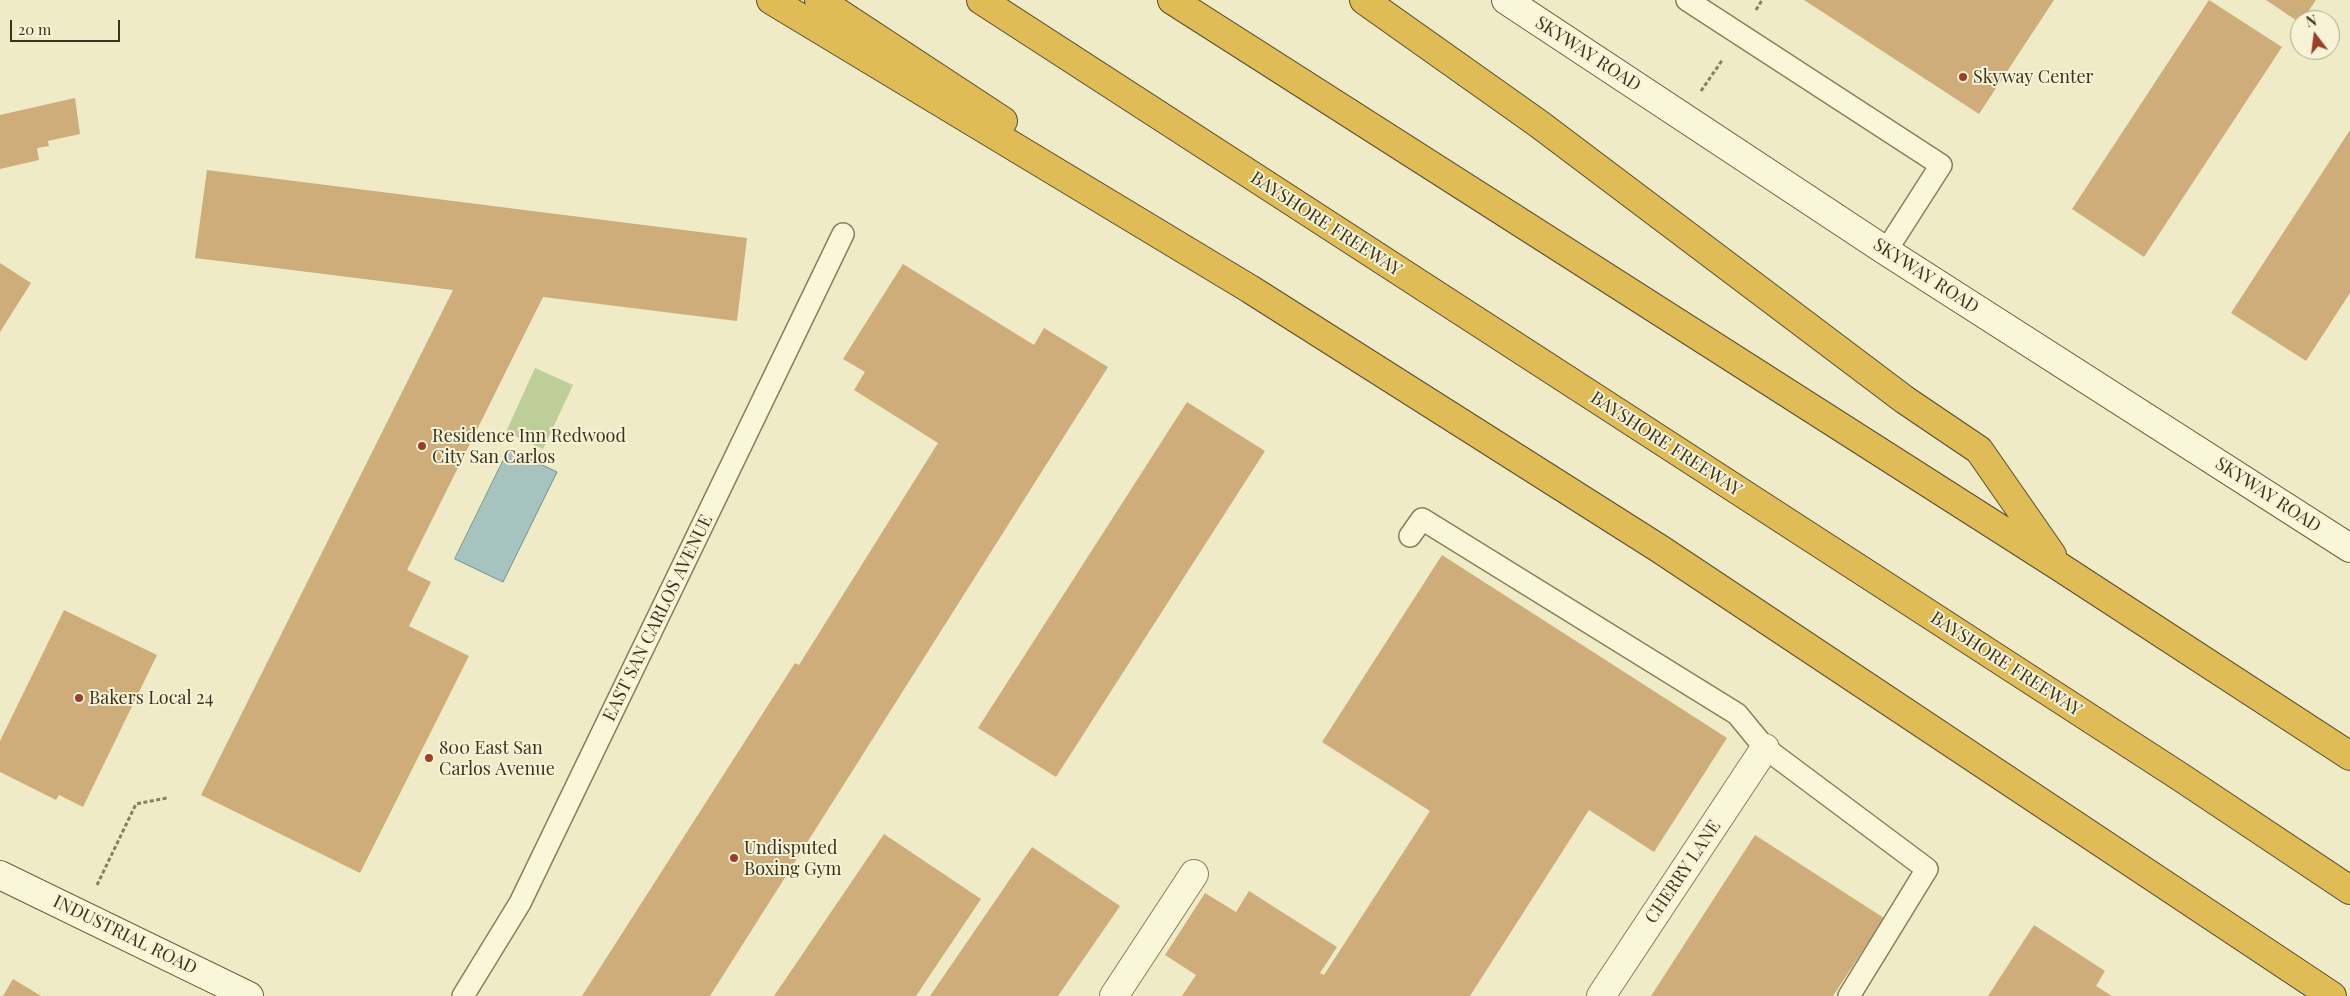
<!DOCTYPE html>
<style>
body{margin:0}
#map{position:relative;width:2350px;height:996px;overflow:hidden;background:#efebc6;font-family:"Playfair Display",serif}
canvas{display:block}
.north{position:absolute;left:2290px;top:10px;width:50px;height:50px;box-sizing:border-box;background:#f6f3d6;border:1px solid #aba68d;border-radius:50%;rotate:345deg;font-size:14px;font-weight:700;line-height:20px;text-align:center;color:#3b321f}
.north::after{content:'';display:block;margin:auto;width:18px;height:22px;background:#9b3e2a;clip-path:polygon(50% 0,100% 100%,50% 72%,0 100%)}
.scale{position:absolute;left:10px;top:20px;width:110px;height:22px;box-sizing:border-box;border:2px solid #3b321f;border-top:0;padding-left:6px;font-size:15px;line-height:18px;white-space:nowrap;color:#3b321f;-webkit-text-stroke:4px #f6f3d6;paint-order:stroke}
</style>
<div id="map">
<canvas width="2350" height="996"></canvas>
<div class="north">N</div>
<div class="scale">20 m</div>
</div>
<script>
const ctx = document.querySelector('canvas').getContext('2d');
ctx.lineJoin = 'round';
function fillPath(path, color) { ctx.fillStyle = color; ctx.fill(path, 'evenodd'); }
function trace(path, color, width, dash) { ctx.strokeStyle = color; ctx.lineWidth = width; ctx.lineCap = dash ? 'butt' : 'round'; ctx.setLineDash(dash || []); ctx.stroke(path); }
function write(font, color, halo, rows, align = 'center') {
  ctx.font = font + ' "Playfair Display",serif'; ctx.lineWidth = 4; ctx.setLineDash([]); ctx.textBaseline = 'middle'; ctx.strokeStyle = halo; ctx.fillStyle = color; for (const [text, x, y, turn = 0] of rows) {
    ctx.save(); ctx.translate(x, y); ctx.rotate((+turn || 0) * Math.PI / 180); ctx.textAlign = isNaN(turn) ? turn : align; if (halo) ctx.strokeText(text, 0, 0); ctx.fillText(text, 0, 0); ctx.restore();
  }
}
fillPath(new Path2D(`
 M535,368L573,385L543,449L506,432Z`), '#bece99');
const water = new Path2D(`
 M509,449L557,472L503,582L455,559Z`);
fillPath(water, '#a7c3c0');
trace(water, '#6d928f', 1);
fillPath(new Path2D(`
 M1804,0H2054L1979,114Z
 M2209,0L2282,47L2144,257L2072,209Z
 M2266,0H2316L2300,23Z
 M75,98L80,134L48,141L49,146L37,148L39,160L0,169V115Z
 M2350,130V293L2306,361L2231,313Z
 M207,170L747,238L737,321L543,297L407,570L431,582L409,626L469,656L360,873L201,795L453,290L195,258Z
 M0,263L31,283L0,332Z
 M903,264L1034,345L1044,328L1108,367L710,996H582L795,663L799,665L938,443L854,390L865,372L843,359Z
 M1187,402L1265,451L1056,777L978,728Z
 M1442,555L1727,738L1654,852L1589,810L1470,996H1182L1196,975L1165,955L1205,893L1236,912L1249,891L1337,947L1320,973L1324,975L1430,811L1322,742Z
 M64,610L157,655L83,807L59,795L56,800L0,772V741Z
 M884,834L981,899L916,996H774Z
 M1755,835L1884,918L1833,996H1651Z
 M1032,847L1120,906L1058,996H930Z
 M2034,925L2105,971L2096,986L2112,996H1988Z
 M13,979L41,996H3Z`), '#cead7b');
const lane = new Path2D(`
 M1687,0L1941,165L1886,251
 M1410,536L1422,519L1737,714L1765,748L1927,869L1849,996
 M463,996L520,903L843,234`);
const street = new Path2D(`
 M1114,996L1194,874
 M1601,996L1765,748`);
const secondary = new Path2D(`
 M1506,0L1886,251L2350,548
 M0,875L249,996`);
const highway = new Path2D(`
 M771,0L1250,289L1660,549L2332,996
 M819,0L1003,121
 M981,0L2182,778L2350,890
 M1172,0L2060,567L2350,756
 M1364,0L1539,124L1905,400L1979,450L2052,555`);
trace(lane, '#8b7e5b', 24);
trace(street, '#8b7e5b', 30);
trace(secondary, '#6d5e3e', 30);
trace(highway, '#594a2f', 30);
trace(new Path2D(`
 M1756,10L1762,0
 M1701,91L1723,59
 M97,885L136,804L167,798`), '#8b7e5b', 3, [4, 2.5]);
trace(lane, '#faf6da', 21);
trace(street, '#faf6da', 28);
trace(secondary, '#faf6da', 28);
trace(highway, '#dfbc56', 28);
for (const [x, y, r, color] of [
 [1963,77,5,"#9b3e2a"],
 [422,446,5,"#9b3e2a"],
 [79,698,5,"#9b3e2a"],
 [429,758,5,"#9b3e2a"],
 [734,858,5,"#9b3e2a"]
]) { const dot = new Path2D(); dot.arc(x, y, r, 0, 2 * Math.PI); ctx.fillStyle = color; ctx.fill(dot); trace(dot, '#f6f3d6', 2); }
write('18px', '#3b321f', '#f6f3d6', [
 ["SKYWAY ROAD",1588,54,33],
 ["BAYSHORE FREEWAY",1326,224,33],
 ["SKYWAY ROAD",1926,276,33],
 ["BAYSHORE FREEWAY",1666,444,33],
 ["SKYWAY ROAD",2268,495,33],
 ["EAST SAN CARLOS AVENUE",658,618,-64],
 ["BAYSHORE FREEWAY",2006,664,33],
 ["CHERRY LANE",1683,872,-56],
 ["INDUSTRIAL ROAD",125,935,26]
]);
write('18px', '#3b321f', '#f6f3d6', [
 ["Skyway Center",1973,77],
 ["Residence Inn Redwood",432,436],
 ["City San Carlos",432,457],
 ["Bakers Local 24",89,698],
 ["800 East San",439,748],
 ["Carlos Avenue",439,769],
 ["Undisputed",744,848],
 ["Boxing Gym",744,869]
], 'left');
</script>
